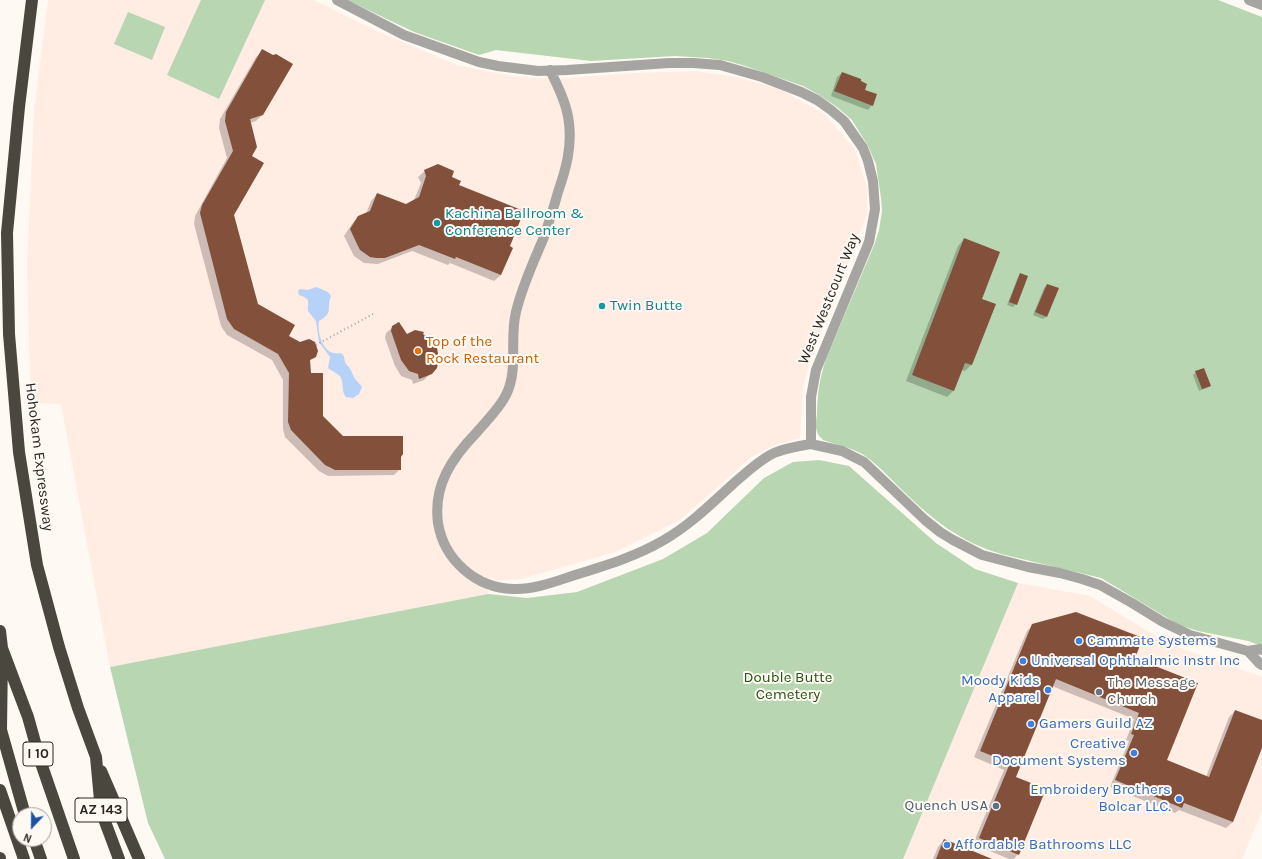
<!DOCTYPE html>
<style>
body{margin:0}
#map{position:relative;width:1262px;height:859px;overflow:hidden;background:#fef9f2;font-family:Karla,sans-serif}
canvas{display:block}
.north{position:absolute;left:12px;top:807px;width:40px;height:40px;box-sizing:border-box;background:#fef9f2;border:1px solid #a9a5a0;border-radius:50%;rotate:202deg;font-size:11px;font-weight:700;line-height:16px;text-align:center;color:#2a2825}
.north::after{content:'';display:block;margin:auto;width:14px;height:18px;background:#1c52a4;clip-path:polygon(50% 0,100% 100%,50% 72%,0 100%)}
</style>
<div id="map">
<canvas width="1262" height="859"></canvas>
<div class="north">N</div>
</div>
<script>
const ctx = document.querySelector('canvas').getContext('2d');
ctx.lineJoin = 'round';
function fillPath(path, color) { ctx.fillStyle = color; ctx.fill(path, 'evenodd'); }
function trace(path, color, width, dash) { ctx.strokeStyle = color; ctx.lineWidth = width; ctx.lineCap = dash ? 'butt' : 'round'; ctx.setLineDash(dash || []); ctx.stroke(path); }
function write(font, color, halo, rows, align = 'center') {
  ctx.font = font + ' Karla,sans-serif'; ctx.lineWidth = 4; ctx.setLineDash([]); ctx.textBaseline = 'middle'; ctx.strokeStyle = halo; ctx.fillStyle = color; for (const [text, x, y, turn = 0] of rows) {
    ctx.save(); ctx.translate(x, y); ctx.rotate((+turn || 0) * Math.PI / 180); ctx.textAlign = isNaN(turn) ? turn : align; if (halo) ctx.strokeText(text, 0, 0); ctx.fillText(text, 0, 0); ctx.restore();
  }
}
fillPath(new Path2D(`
 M48,0H314L381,33L457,65L511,76L554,79L637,73L695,71L737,77L782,90L824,114L854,148L867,187V215L811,356L803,387L800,438L772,446L750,458L680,520L615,552L521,579L499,580L489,578L488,594L110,667L61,404L31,403L27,269L34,112Z
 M1018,583L1090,596L1169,644L1262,677V811L1242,859H903Z`), '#ffece3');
fillPath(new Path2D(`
 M201,0H265L219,99L167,75Z
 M347,0H1218L1262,17V646L1248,641L1198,631L1179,625L1101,578L1001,554C960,542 932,519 902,490C891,479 881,468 868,458C855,448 839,446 823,440C821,437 818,436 817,432C815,427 816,420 817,414C817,394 820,377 826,359L875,243L879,230L882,211L881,198L876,164L868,146L852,120L837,107L819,95L803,86L745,66L728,61L708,58L675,56L591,61L496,50L479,55L414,32Z
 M128,12L165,27L152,60L114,44Z
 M819,460L849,466L936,543L975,569L1018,583L903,859H165L148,823L110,667L488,594L527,598L577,592L663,559L707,533L764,478L793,462Z`), '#b8d6b1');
fillPath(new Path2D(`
 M316,287L328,292L331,296C326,308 334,313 319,321C317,331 322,351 334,353C337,354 341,352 343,355C345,357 344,361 346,364C351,369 351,371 354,377C356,381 359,383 362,387L359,394L353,398L346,397C341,391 344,385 341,378C339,373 332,372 328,368L330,357L319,342L316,321L308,311C308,299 310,299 299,295L298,291L300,289L308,290Z`), '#b7d2f8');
fillPath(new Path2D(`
 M263,50V114L256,121L250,123L251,156L233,215L257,305L288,336L315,356L309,361L310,374L322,416L342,437L400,457V469L394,475L328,476L319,471L285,437L283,429V380L272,360L227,335L221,326L194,224L195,216L227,158L219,128L220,119L256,57Z
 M842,73L860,82L872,105L868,110L831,96L837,77Z
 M425,171L450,177L509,246L501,275L494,281L450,263L448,265L412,251L378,264L364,263L354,256L344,236L352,224L358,217L366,214L371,201L377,194L406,205L414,200L421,183L418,177Z
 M964,239L971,365L965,371L961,370L953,391L947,397L906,381L958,246Z
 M1020,274L1016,304L1013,307L1007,305L1018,277Z
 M1047,285L1046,317L1043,319L1033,315L1044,288Z
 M393,327L407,336L436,368L424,380L413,384L412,380L401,376L395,366L385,338L386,333Z
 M1196,372L1210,386L1207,388L1199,391L1193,375Z
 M1033,625L1134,658L1166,760L1206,777L1229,717L1235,711L1262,721V745L1233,822L1226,828L1179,810L1175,813L1110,787L1129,741L1126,740L1134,719L1052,686L1015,777L1018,854L1014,859H1009L973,844L1004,770L974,757L1027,631Z
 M944,840L976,859H933L938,847Z`), '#0003');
fillPath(new Path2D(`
 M262,49L273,55L276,54L293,64L263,115L250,119L257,147L252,156L264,163L234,215L258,304L295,325L289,336L300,342L309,339L315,342L318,351L316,357L310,360L311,373H323V416L343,436H403V454L401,457V470H335L325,465L291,430L288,422L289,373L278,354L234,329L227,319L200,213L202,205L233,151L225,121L226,112Z
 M842,72L861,79V81L867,84L865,90L877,94L873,106L834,91Z
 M438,164L454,171L452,177L461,181L459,185L524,211L510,246L513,248L501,275L456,257L455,259L419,245L385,258H376L370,257L360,250L357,244L350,229L358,216L370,211L377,193L406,204L419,197L426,176L424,170Z
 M964,238L1000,252L982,299L996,304L972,365L965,363L954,391L912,375Z
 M1020,273L1028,276L1017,305L1009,302Z
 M1047,284L1059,288L1047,317L1035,312Z
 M399,322L407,334L415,330L424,332L423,334L433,341L437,348L439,359L437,368L432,374L419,379L418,374L409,371L401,360L391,331L392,326Z
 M1204,368L1211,386L1202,389L1195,371Z
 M1076,612L1143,638L1135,658L1198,683L1167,760L1209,777L1235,710L1262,720V748L1233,822L1184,803L1182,808L1115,780L1134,735L1131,734L1139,713L1056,679L1016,777L1046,789L1019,855L979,838L1010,763L980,751L1032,624Z
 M944,839L992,859H936Z`), '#82503b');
trace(new Path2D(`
 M316,345L373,314`), '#a8a59f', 2, [1, 3]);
trace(new Path2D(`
 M337,0L404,35L479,62L498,66L538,71L567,70L669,63H693L720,65L762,77L801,92L817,100L831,110L844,121L863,148L868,161L873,181L875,209L869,242L816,370L811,397V444L842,451L864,462L925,520L940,532L953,540L982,555L1028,567L1060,573L1082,579L1100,585L1132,603L1163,622L1190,635L1248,651L1260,649L1262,650
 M1249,0L1262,5
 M550,70C558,87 567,104 569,123C572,147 566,169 558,192C554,207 549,222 544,237C534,261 522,286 516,312C509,339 519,369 506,395C499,409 487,420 477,432C452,458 433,485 438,523C444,560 476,588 513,589C533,590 554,582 572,576C604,566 635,557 664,540C690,525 711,504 733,484C746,473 759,460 774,453C786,448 799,446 811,444
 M1248,651L1260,664L1262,665`), '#a6a5a1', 10);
trace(new Path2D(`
 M32,0L19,107L7,233L9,334L19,452L37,565L59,647L78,708L96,757L101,811L119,859
 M0,631L2,648L28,717L40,760L74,859
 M2,655L1,730L25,815
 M101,771L139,859
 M0,790L24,859
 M34,839L41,859
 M0,858V859`), '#4a473f', 12);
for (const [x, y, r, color] of [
 [437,223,4,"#0f9aa8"],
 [602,306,4,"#0f9aa8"],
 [418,351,4,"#e8710a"],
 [1079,641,4,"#3f7fe0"],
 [1023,661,4,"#3f7fe0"],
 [1048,690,4,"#3f7fe0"],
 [1099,692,4,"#6b7280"],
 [1031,724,4,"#3f7fe0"],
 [1134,753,4,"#3f7fe0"],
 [1179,799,4,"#3f7fe0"],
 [996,806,4,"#5c6f8a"],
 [947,845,4,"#3f7fe0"]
]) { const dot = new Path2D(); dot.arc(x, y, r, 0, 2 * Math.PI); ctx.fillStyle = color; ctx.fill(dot); trace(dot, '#fef9f2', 1.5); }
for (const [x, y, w] of [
 [38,754,30],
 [101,810,52]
]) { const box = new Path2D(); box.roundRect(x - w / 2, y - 12, w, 24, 3); ctx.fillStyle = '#fef9f2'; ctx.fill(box); trace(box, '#2a2825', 1); }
write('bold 14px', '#2a2825', null, [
 ["I 10",38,754],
 ["AZ 143",101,810]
]);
write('15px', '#0d838f', '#fef9f2', [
 ["Kachina Ballroom &",445,214],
 ["Conference Center",445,231],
 ["Twin Butte",610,306]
], 'left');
write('15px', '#2a2825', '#fef9f2', [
 ["West Westcourt Way",829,299,-68],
 ["Hohokam Expressway",39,457,83]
]);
write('15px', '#c56008', '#fef9f2', [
 ["Top of the",426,342],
 ["Rock Restaurant",426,359]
], 'left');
write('15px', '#366cbe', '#fef9f2', [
 ["Cammate Systems",1087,641],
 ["Universal Ophthalmic Instr Inc",1031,661],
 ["Moody Kids",1040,681,"right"],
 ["Apparel",1040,698,"right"],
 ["Gamers Guild AZ",1039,724],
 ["Creative",1126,744,"right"],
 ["Document Systems",1126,761,"right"],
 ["Embroidery Brothers",1171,790,"right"],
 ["Bolcar LLC.",1171,807,"right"],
 ["Affordable Bathrooms LLC",955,845]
], 'left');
write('15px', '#235316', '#fef9f2', [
 ["Double Butte",788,678],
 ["Cemetery",788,695]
]);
write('15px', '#5b616d', '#fef9f2', [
 ["The Message",1107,683],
 ["Church",1107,700]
], 'left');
write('15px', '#4e5e75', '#fef9f2', [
 ["Quench USA",988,806]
], 'right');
</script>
